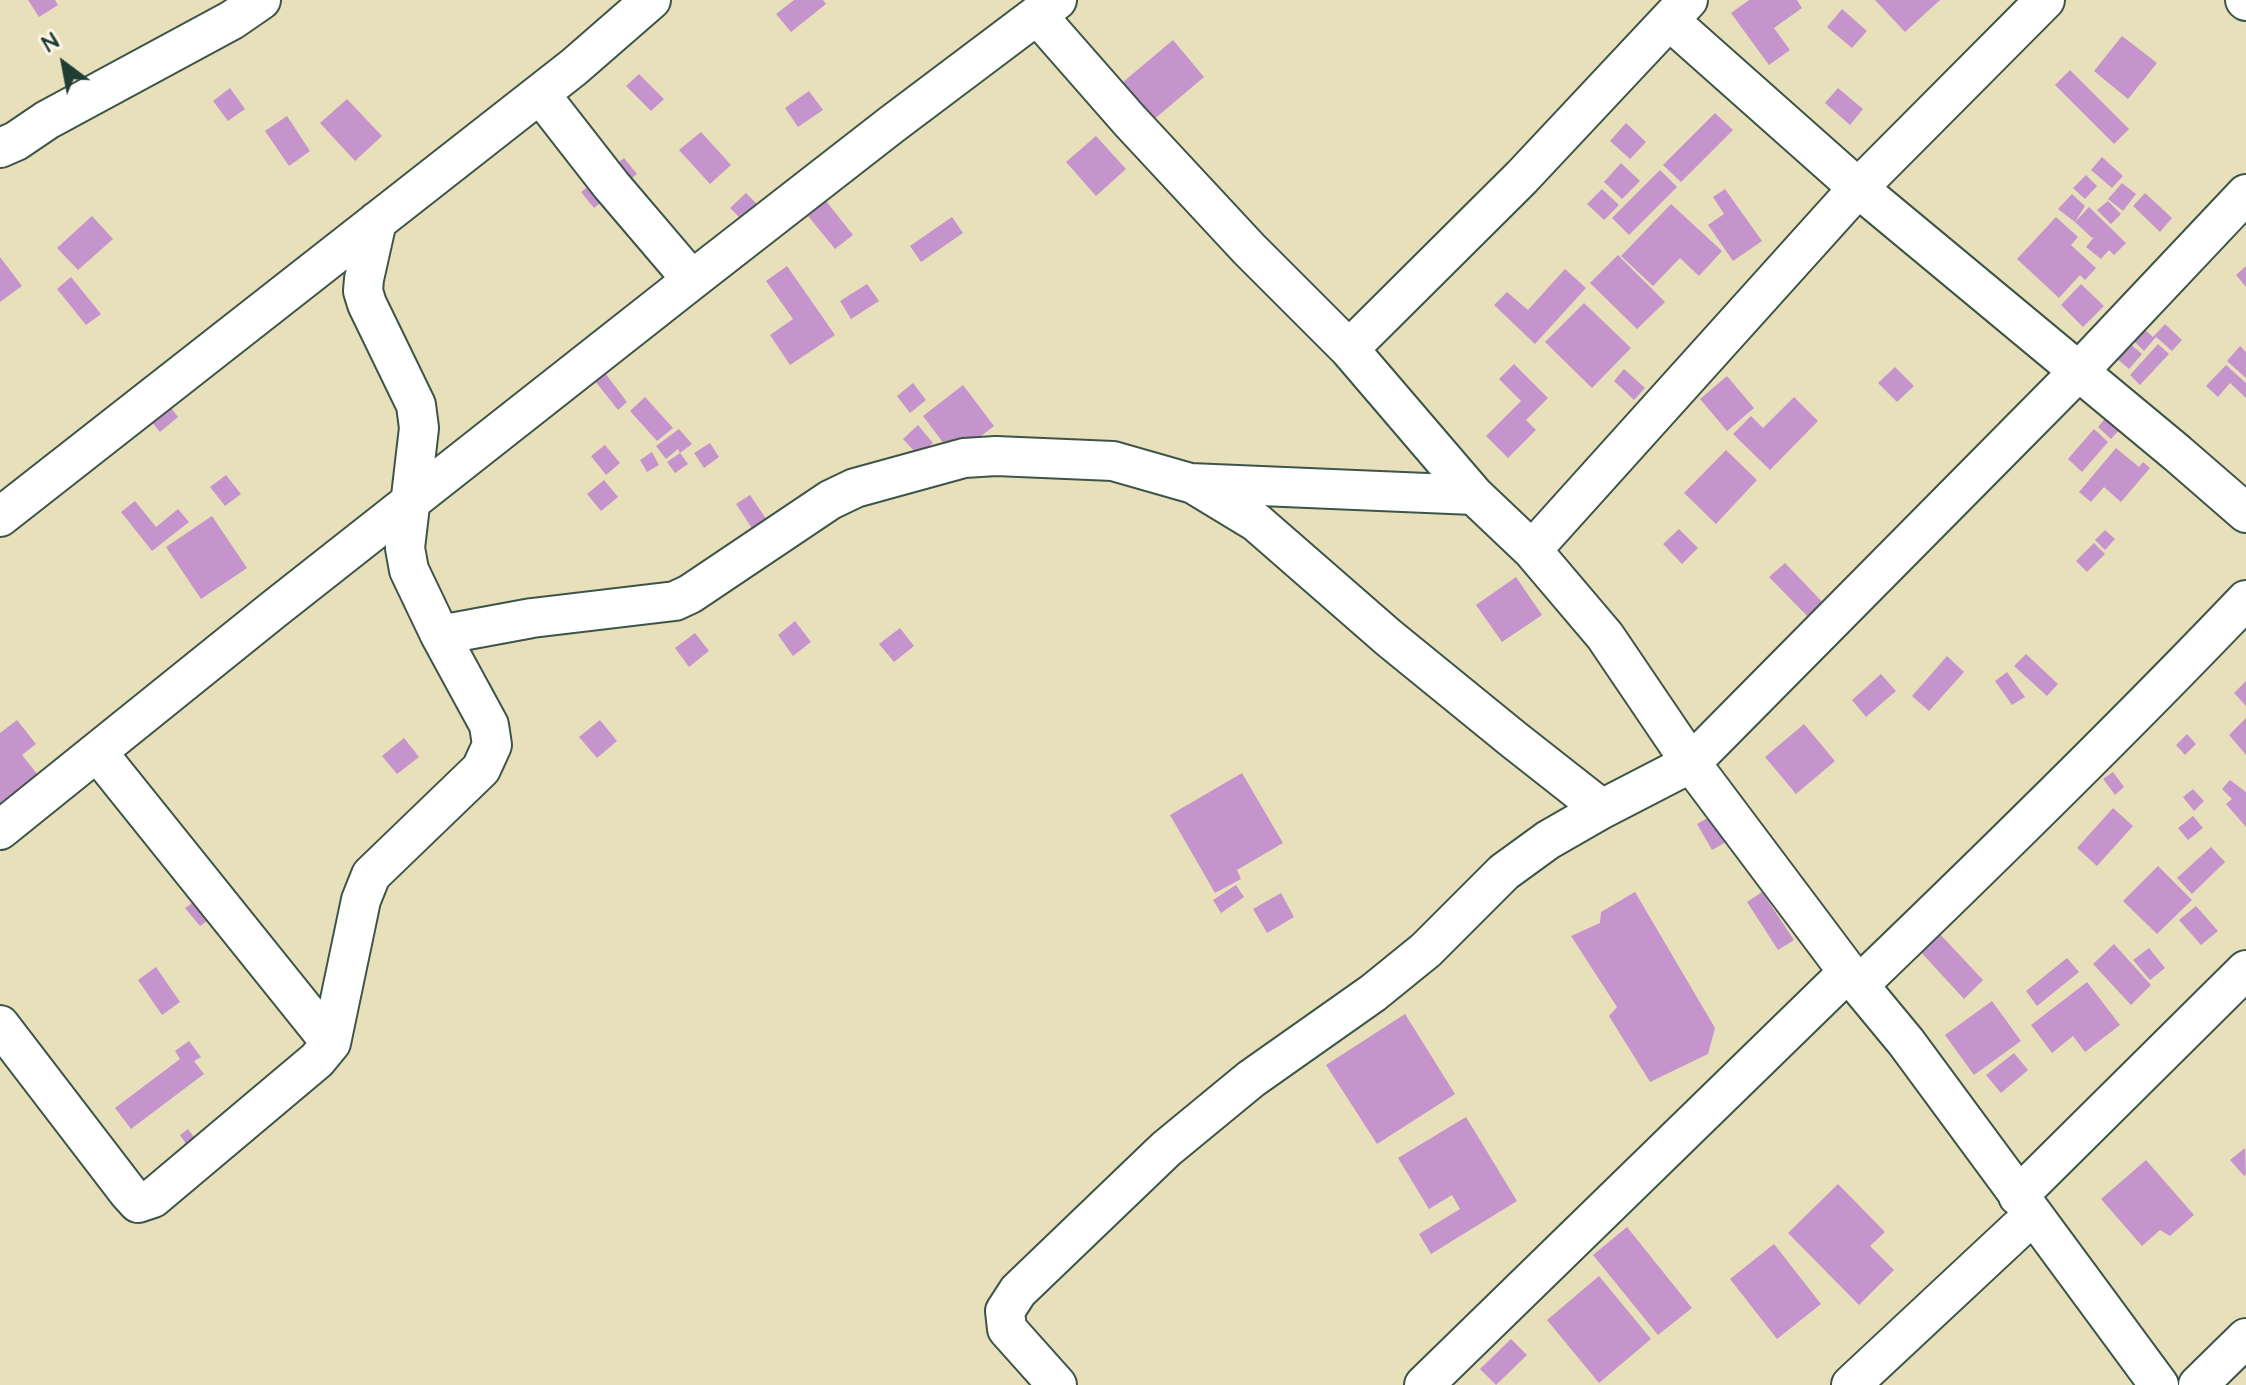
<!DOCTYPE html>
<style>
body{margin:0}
#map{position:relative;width:2246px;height:1385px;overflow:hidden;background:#e8e0ba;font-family:"Architects Daughter",sans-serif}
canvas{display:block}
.north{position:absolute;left:24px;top:24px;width:80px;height:80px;-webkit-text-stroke:6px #fcf5e5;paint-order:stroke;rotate:328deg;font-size:22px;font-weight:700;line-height:32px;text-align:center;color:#1f3d34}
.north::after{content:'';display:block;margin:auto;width:28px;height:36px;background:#1f3d34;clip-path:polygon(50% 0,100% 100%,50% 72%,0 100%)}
</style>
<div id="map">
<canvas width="2246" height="1385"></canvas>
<div class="north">N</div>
</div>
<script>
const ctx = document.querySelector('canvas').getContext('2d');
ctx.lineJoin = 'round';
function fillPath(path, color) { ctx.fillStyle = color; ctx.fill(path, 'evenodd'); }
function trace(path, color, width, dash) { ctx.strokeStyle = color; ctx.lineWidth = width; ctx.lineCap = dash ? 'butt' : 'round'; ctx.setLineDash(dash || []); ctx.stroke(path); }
fillPath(new Path2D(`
 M28,0H55L58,5L39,17Z
 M794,0H823L826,4L791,32L776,14Z
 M1749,0H1797L1802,8L1774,28L1790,50L1769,65L1731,13Z
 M1875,0H1940L1905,32Z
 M1842,9L1867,31L1852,48L1827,27Z
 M2122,36L2157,63L2128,99L2094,71Z
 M1173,40L1204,77L1126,143L1099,111L1127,87L1123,82Z
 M2070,70L2129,129L2114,144L2055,85Z
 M639,74L664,99L651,111L626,86Z
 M230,88L245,109L228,121L213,101Z
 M1838,88L1863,109L1850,125L1825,103Z
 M809,91L823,110L798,127L785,108Z
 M347,99L382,136L355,161L320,123Z
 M1715,113L1733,130L1681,182L1663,165Z
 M287,116L310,151L289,166L265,131Z
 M1626,123L1646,142L1630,159L1610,141Z
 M701,132L731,165L710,184L679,150Z
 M1096,136L1126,169L1096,196L1066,162Z
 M2102,157L2123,176L2112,188L2091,170Z
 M624,158L637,174L594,208L581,192Z
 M1621,163L1640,181L1622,199L1604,182Z
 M1660,170L1677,187L1629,235L1612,218Z
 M2086,175L2097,186L2085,199L2073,188Z
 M2122,183L2136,194L2123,211L2108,199Z
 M1602,189L1619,205L1604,220L1587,204Z
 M1725,189L1762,241L1733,261L1708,225L1724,214L1713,197Z
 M746,193L761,208L746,224L730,208Z
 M2145,193L2172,218L2160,232L2133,206Z
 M2072,194L2085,206L2075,222L2089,207L2126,243L2114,255L2109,250L2101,259L2086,247L2094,237L2092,238L2075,222L2058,209Z
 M826,201L853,235L835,249L808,216Z
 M2108,201L2121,214L2111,224L2097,210Z
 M1671,204L1722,251L1699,276L1680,258L1653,286L1621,256Z
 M92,216L113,239L78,270L57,248Z
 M952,217L963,233L921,262L910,246Z
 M2056,217L2078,237L2071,245L2096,268L2085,280L2080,275L2059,298L2017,259Z
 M1618,255L1665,302L1637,329L1590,283Z
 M0,257L22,286L0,302Z
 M787,266L835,335L790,365L770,335L793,319L766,281Z
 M2246,266V287L2236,275Z
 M1565,269L1586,288L1535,344L1494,305L1507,292L1528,310Z
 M71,277L101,314L86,325L57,289Z
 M867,284L879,301L851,319L840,301Z
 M2081,284L2104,306L2083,327L2061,305Z
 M1584,303L1631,348L1592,388L1545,342Z
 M2165,324L2182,340L2172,351L2156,337L2144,351L2132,339L2143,328L2153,337Z
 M2128,342L2142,354L2129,369L2115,357Z
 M2158,344L2169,354L2140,385L2130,375Z
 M2240,346L2246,352V378L2227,361Z
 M1514,364L1548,398L1526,420L1536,430L1508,458L1486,436L1521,401L1499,379Z
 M2226,365L2246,383V398L2230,383L2218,397L2206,386Z
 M1895,367L1914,386L1897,402L1878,383Z
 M1624,369L1645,388L1634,400L1614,381Z
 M605,373L627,402L618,410L595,381Z
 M1727,376L1754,408L1727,431L1700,399Z
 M913,383L926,400L910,413L897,396Z
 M963,385L994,426L954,457L923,416Z
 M645,397L673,428L657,441L630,411Z
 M1794,397L1818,421L1770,470L1733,434L1751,416L1763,428Z
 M166,401L178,417L160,432L147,416Z
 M2111,412L2125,424L2111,439L2098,427Z
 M918,425L933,443L918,455L903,439Z
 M679,429L692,444L680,453L678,449L666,459L656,446Z
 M2094,429L2108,442L2082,472L2068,459Z
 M710,443L719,457L704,468L694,453Z
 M605,445L620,463L606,475L591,456Z
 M2116,448L2139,467L2143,462L2150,468L2121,502L2104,487L2091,502L2079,492Z
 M1726,450L1757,480L1716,524L1684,493Z
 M652,452L659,465L647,472L640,460Z
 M680,453L688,464L675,473L667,462Z
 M226,475L241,494L225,506L210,487Z
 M604,480L618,497L601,511L587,494Z
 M750,495L771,526L757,536L736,504Z
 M135,501L156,527L178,509L189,522L152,551L121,512Z
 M212,516L247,568L201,599L166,547Z
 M1679,529L1698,548L1682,564L1663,544Z
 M2105,530L2115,539L2105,550L2095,540Z
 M2094,543L2105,554L2087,572L2076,561Z
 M1785,563L1830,610L1815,624L1769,577Z
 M1516,577L1542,615L1502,642L1476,605Z
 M795,621L811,642L793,656L778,635Z
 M900,628L914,646L894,662L879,644Z
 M695,633L709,651L689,667L675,648Z
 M2026,654L2058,684L2047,696L2014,666Z
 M1947,656L1964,672L1929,711L1912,696Z
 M2007,672L2025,697L2012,705L1995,681Z
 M1881,674L1896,691L1866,717L1852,700Z
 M2246,681V706L2234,693Z
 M2246,718V755L2229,735Z
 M17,720L36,744L22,755L38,775L0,805V733Z
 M600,720L617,741L597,758L579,737Z
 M1804,724L1835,761L1796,794L1765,757Z
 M2187,734L2196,744L2185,755L2176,745Z
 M404,738L419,757L397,774L382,756Z
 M2113,772L2124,787L2115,795L2103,779Z
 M1242,773L1283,843L1237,870L1241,879L1215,893L1170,815Z
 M2230,780L2246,792V827L2226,804L2232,799L2222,789Z
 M2193,789L2204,801L2194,811L2183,797Z
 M2113,808L2133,826L2097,866L2077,848Z
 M1718,812L1733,838L1712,850L1697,824Z
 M2193,816L2203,828L2188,840L2178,828Z
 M2211,847L2225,862L2192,894L2177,878Z
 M2158,866L2192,900L2157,934L2123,901Z
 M1236,885L1244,897L1221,913L1213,900Z
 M1635,892L1715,1028L1708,1054L1650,1082L1609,1016L1617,1007L1571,936L1600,923L1601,912Z
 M1762,892L1794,940L1778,950L1747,902Z
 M1281,893L1294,917L1267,933L1253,909Z
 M202,896L217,914L200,926L185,908Z
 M2196,906L2218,931L2201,945L2179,920Z
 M1938,932L1983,980L1964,999L1919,950Z
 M2114,944L2151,985L2131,1005L2093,964Z
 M2149,948L2165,968L2150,980L2133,960Z
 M2067,958L2079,972L2037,1006L2026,991Z
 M156,967L180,1002L162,1015L138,980Z
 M2087,982L2120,1025L2085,1052L2073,1036L2052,1053L2031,1025Z
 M1992,1001L2021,1041L1974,1075L1945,1035Z
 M1405,1014L1455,1094L1377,1144L1326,1065Z
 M189,1041L201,1057L194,1061L204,1074L131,1129L115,1108L180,1059L175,1051Z
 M2014,1053L2028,1070L2001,1093L1986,1075Z
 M1466,1117L1517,1201L1431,1254L1419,1234L1460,1209L1452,1195L1429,1209L1398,1158Z
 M188,1129L197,1141L188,1147L180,1135Z
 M2245,1148L2246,1174L2244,1176L2230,1160Z
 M2146,1160L2194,1215L2170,1236L2160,1230L2142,1246L2101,1199Z
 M1838,1184L1885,1232L1870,1246L1894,1270L1859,1305L1788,1233Z
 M1627,1227L1692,1308L1658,1335L1593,1255Z
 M1774,1244L1821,1304L1777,1339L1730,1279Z
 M1599,1276L1651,1339L1599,1383L1547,1320Z
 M1511,1339L1527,1355L1496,1385L1480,1369Z`), '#c694cc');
const street = new Path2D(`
 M2245,0L2246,1
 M1037,15L1130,121L1249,249L1349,349L1474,495L1532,550L1605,636L1691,763L1848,972L1906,1042L2159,1385
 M1670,21L1858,188L2177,453L2246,513
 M540,94L611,185L692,280
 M0,148L16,141L47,120L232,20L261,0
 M1349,349L1522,177L1688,0
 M1195,485L1256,522L1389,638L1513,739L1602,809
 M0,517L574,67L651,0
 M1532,550L1858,188L2045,0
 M440,635L532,618L675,601L690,594L830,500L855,488L964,458L996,456L1113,461L1190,483L1474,495
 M98,753L331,1043
 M0,830L273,610L692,280L891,125L1057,0
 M1860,984C1991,858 2120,732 2246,600
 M0,1025L128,1192L138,1203L153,1198L317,1060L331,1043L361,900L371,875L481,769L492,745L489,725L440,635L409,570L405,548L419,428L416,405L367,304L363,291L364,279L377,221
 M2018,1196L2246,970
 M1057,1385L1007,1329L1005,1311L1018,1291L1166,1149L1251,1079L1373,993L1426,950L1504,872L1548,840L1602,809L1691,763L2079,371L2246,194
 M1424,1385L1848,972
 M1851,1385L2033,1215
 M2198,1385L2246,1338`);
trace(street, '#3d5548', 42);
trace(street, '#fff', 38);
</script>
